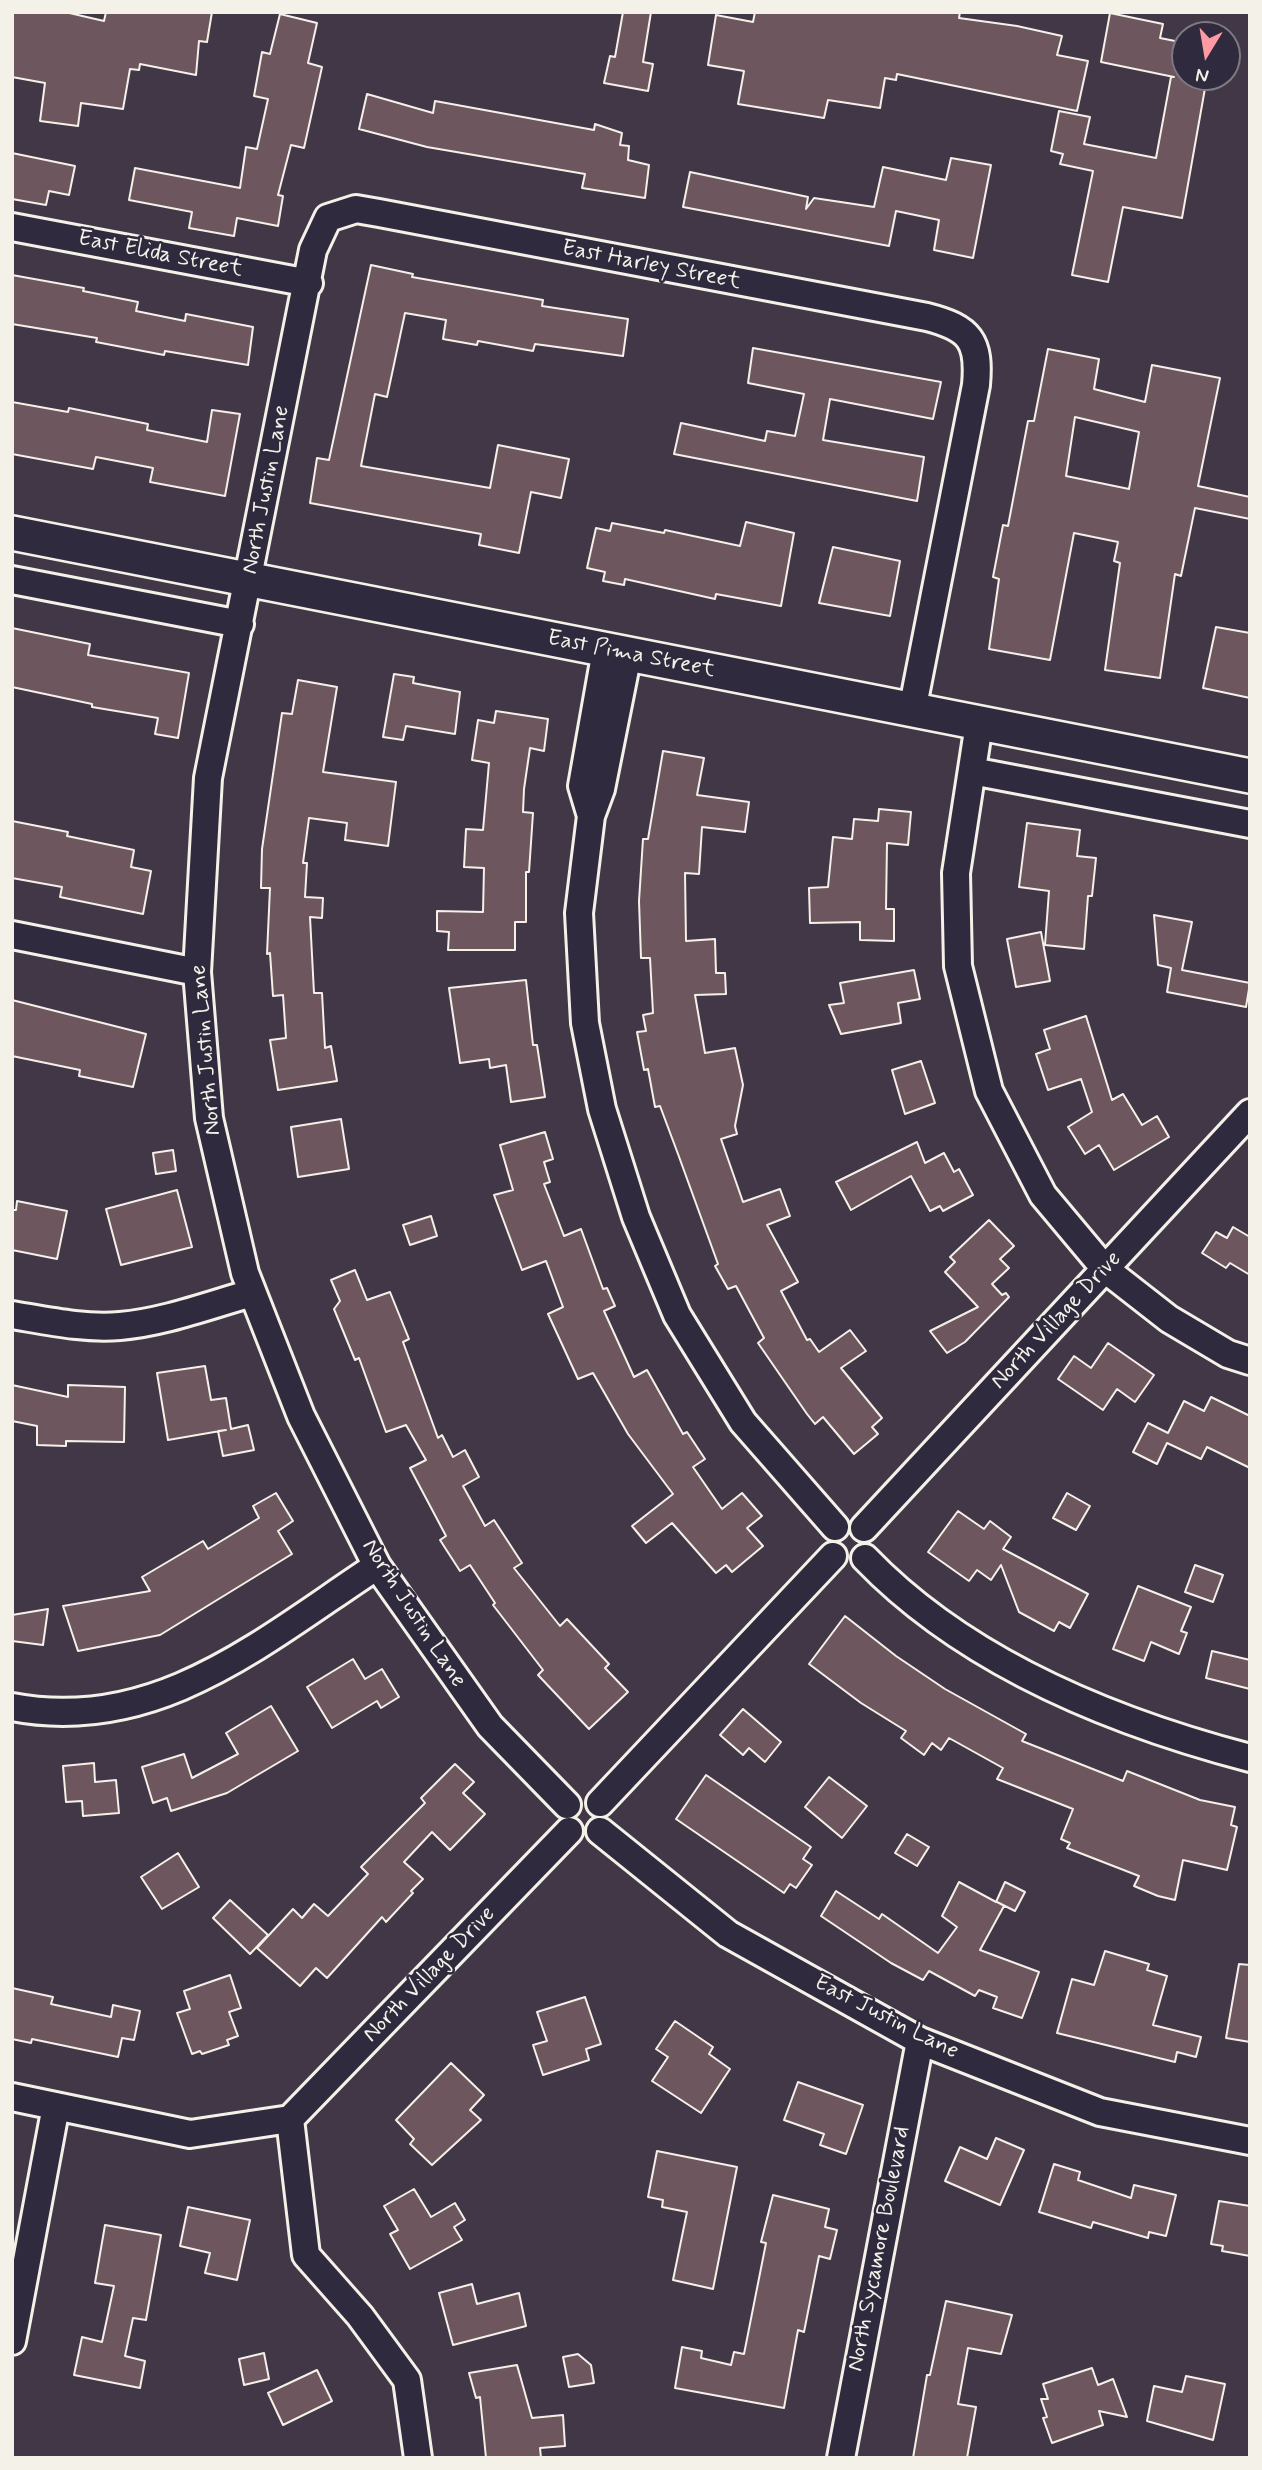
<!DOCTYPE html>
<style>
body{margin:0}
#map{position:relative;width:1262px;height:2470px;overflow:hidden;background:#423747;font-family:Mynerve,sans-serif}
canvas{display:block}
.frame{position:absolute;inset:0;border:14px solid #f4f1e8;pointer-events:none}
.north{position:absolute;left:1171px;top:21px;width:70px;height:70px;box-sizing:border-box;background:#2f2a3d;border:2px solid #7e7a81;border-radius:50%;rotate:191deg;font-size:19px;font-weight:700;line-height:28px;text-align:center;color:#f4f1e8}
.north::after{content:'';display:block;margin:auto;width:24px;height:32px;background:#ff9aa2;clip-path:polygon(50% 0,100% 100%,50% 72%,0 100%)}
</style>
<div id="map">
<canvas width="1262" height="2470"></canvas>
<div class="frame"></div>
<div class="north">N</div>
</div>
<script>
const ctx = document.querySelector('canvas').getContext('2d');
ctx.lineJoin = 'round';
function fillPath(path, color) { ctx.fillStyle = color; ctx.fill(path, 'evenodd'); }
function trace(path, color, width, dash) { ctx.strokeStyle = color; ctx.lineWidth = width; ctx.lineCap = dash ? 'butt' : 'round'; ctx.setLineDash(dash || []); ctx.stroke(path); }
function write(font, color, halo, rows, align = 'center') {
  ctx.font = font + ' Mynerve,sans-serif'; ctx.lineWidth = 5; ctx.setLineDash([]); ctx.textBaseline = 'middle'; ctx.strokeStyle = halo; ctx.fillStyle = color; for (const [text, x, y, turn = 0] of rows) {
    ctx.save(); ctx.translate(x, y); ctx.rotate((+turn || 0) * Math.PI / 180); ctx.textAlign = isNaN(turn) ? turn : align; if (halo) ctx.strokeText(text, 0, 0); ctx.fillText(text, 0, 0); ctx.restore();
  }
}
const building = new Path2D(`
 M12,12H65L104,21L106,12H212L207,42L199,41L196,75L140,64L139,70L130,69L123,109L81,103L78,126L40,121L45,83L12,77Z
 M623,12H651L643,62L653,64L648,91L604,83L610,56L615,57Z
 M755,12H960L959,18L1017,26L1062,36L1057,55L1088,61L1077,111L897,74L896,80L885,78L880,108L828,100L824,118L738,104L744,71L708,65L716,15L753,22Z
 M1110,13L1163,24L1160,38L1185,43V77H1207L1182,218L1123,207L1108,282L1072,275L1093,171L1060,164L1063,154L1051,151L1059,111L1090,117L1084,144L1156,158L1171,77H1174L1101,62Z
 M280,14L317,23L308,63L322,67L304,148L291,145L278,195L283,196L278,226L237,218L234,236L189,228L192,212L129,200L135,168L240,188L246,147L257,149L268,99L254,96L262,52L270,54Z
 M367,94L433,113L435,101L594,130L595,124L622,133L620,145L629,146L628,160L649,165L645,198L582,188L585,174L427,147L359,129Z
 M12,153L75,166L69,195L49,191L46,205L12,199Z
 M951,158L991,165L973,258L934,250L939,220L896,211L889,246L683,207L690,172L808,197L806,209L814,198L874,207L883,167L946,180Z
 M371,265L413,274L412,277L543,300L542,306L628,319L623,356L535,344L533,351L478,341L477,345L443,339L446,320L405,313L387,397L375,394L361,466L490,488L498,445L569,459L561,498L531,492L519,553L479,545L481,534L310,503L317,458L329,460Z
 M12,275L84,288L83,291L138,302L136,311L185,321L186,314L253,327L248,365L165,351L164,355L96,342L97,338L12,324Z
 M753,348L941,382L933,419L830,399L823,440L924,457L917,501L674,454L681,423L765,441L767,431L795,436L804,394L748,383Z
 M1048,349L1099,359L1094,389L1145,402L1152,365L1220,378L1198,486L1250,497V519L1195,508L1181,576L1175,574L1160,678L1105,670L1120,563L1114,561L1118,542L1074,533L1050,660L989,649L999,579L993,577L1003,525L1008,526L1028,421H1034ZM1075,417L1139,432L1129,489L1066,476Z
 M12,402L68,412L69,408L148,424L147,430L207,442L212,410L240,414L225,496L150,482L153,468L96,457L93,469L12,454Z
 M746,522L794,533L781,606L716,594L715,599L625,579L624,585L603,581L605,572L587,568L596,528L610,531L612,523L664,533L665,530L740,546Z
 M833,547L900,561L890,616L819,603Z
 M1216,627L1250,633V698L1203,688Z
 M12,628L90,644L88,655L189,673L178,738L155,734L158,718L92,707V704L12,687Z
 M394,674L414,677L413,683L460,692L455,734L406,726L403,740L383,737Z
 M298,680L337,687L323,772L396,782L388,846L345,840L347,823L309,818L303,863H307L305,897L323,898L322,918L310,917L314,993H322L325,1048L331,1046L337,1081L278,1090L270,1040L286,1038L283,995L273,996L270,953L267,954L270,888H261L262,849L282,713L292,714Z
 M496,711L548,719L544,751L530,748L524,789L523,812L533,813L529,872H526V922H515V950H448L449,932L437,931V911L483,912L484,868L464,867L466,829L483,830L489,763L472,760L478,720L494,723Z
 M663,751L704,758L697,795L749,802L745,832L702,827L699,874L685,873L686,941L715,939L716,973H725L726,994L695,995L705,1053L735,1048L743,1085L735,1126L737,1134L721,1139L743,1202L780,1189L790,1216L767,1225L798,1282L781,1291L807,1340L810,1339L819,1352L850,1330L866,1351L841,1368L882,1418L872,1427L878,1434L854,1454L823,1417L815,1424L807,1414L758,1343L764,1338L736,1286L728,1289L715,1266L718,1264L678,1154L660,1106L655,1107L648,1069L644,1070L637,1032L646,1031L643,1015L653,1013L650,958H641L639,901L643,839H648Z
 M879,809L911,812L908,845L887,843L886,909H894V941L860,940V922L810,923L809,888L828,887L833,837L852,839L854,819L878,821Z
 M12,821L68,832L67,836L134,850L131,867L151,871L143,914L60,897L62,887L12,878Z
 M1027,823L1080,830L1077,856L1096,858L1092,896H1088L1084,949L1045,945L1049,891L1019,887Z
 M1154,915L1192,922L1182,970L1250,983L1246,1007L1167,992L1171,968L1158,965Z
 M1041,932L1050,981L1016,987L1007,939Z
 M914,970L920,999L898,1003L901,1023L841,1034L829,1005L844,1003L840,983Z
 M526,980L533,1045H537L545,1097L511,1102L506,1065L490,1068L489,1059L460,1063L449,988Z
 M12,1000L146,1034L133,1087L79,1076L80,1070L12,1056Z
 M1086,1016L1112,1100L1123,1094L1142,1125L1157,1116L1169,1137L1114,1170L1099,1145L1085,1154L1068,1127L1092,1112L1081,1079L1048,1090L1036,1054L1050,1049L1044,1030Z
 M921,1061L935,1103L905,1114L892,1070Z
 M341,1119L349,1169L298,1177L291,1127Z
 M545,1132L553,1159L544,1162L550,1182L544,1184L564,1236L581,1229L603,1289L607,1288L615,1306L604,1311L634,1377L647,1370L683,1434L687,1432L705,1459L693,1467L722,1509L742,1493L762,1516L747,1528L763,1546L732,1572L726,1565L716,1573L672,1523L646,1543L632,1526L673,1494L628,1434L593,1373L578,1379L548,1314L563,1307L546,1261L522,1270L494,1195L513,1190L500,1145Z
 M917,1142L925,1163L944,1153L954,1172L959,1169L973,1195L943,1211L940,1206L930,1211L911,1176L851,1210L836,1182Z
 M173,1150L176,1171L156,1174L153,1153Z
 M177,1190L192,1247L121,1265L106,1209Z
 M17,1201L67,1211L57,1259L12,1250V1210H16Z
 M431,1216L437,1236L410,1245L403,1225Z
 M989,1220L1014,1246L1000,1259L1009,1268L992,1284L1002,1295L1006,1293L1009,1297L965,1342L947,1353L930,1331L978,1307L945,1272L955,1262L950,1257Z
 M1233,1227L1250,1237V1275L1230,1263L1226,1268L1202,1253L1216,1232L1227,1238Z
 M355,1270L367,1300L390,1292L409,1339L403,1342L438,1438L442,1435L453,1457L465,1450L479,1477L463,1486L485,1526L494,1520L522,1563L514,1568L560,1626L567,1619L609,1664L605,1668L628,1692L589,1729L538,1675L543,1670L493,1605L495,1603L470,1565L460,1571L440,1540L446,1536L410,1468L426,1460L406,1425L386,1432L359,1358L355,1360L334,1309L340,1301L331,1280Z
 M1108,1343L1154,1375L1135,1402L1117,1389L1103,1410L1058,1379L1074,1356L1091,1368Z
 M205,1366L211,1400L226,1398L231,1429L248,1425L254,1450L223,1456L218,1431L226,1430L168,1440L157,1373Z
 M12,1385L68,1397V1385L125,1387L124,1442L66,1441V1446L37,1445V1426L12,1421Z
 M1211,1397L1250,1416V1468L1207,1447L1201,1459L1167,1443L1157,1464L1133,1452L1148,1423L1168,1433L1184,1401L1204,1411Z
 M276,1493L293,1521L278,1531L292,1554L160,1635L78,1651L63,1606L150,1591L142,1577L203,1541L208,1549L259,1518L253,1506Z
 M1067,1493L1090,1506L1076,1530L1053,1518Z
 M958,1511L984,1529L990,1521L1011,1537L1003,1549L1088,1594L1070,1628L1059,1622L1054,1631L1019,1612L1001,1565L991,1580L977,1570L969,1581L928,1552Z
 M1195,1565L1223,1575L1213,1602L1185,1592Z
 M1138,1586L1191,1607L1181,1631L1187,1633L1179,1654L1151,1642L1144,1661L1113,1649Z
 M48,1609L43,1645L12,1641V1615Z
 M845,1616L896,1656L945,1689L1026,1734L1022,1741L1123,1781L1127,1771L1200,1800L1235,1807L1231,1825L1237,1827L1227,1870L1183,1860L1175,1900L1158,1896L1134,1886L1139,1876L1067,1848L1070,1843L1061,1839L1073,1809L997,1779L1003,1768L949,1738L941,1750L932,1743L924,1755L901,1738L906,1731L861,1703L809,1664Z
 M1212,1651L1250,1660V1689L1206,1678Z
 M353,1659L365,1679L382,1669L399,1697L381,1708L377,1701L332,1728L307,1687Z
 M271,1706L298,1751L227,1793L171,1811L167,1798L153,1803L142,1767L184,1754L192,1778L238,1754L226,1733Z
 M743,1709L781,1742L765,1762L749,1748L743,1755L720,1735Z
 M94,1763L95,1782L116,1780L119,1813L83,1816L82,1801L66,1802L63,1766Z
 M455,1764L474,1782L463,1793L485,1814L450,1850L432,1832L404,1862L423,1879L411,1891L413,1893L386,1922L382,1917L327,1978L316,1968L300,1986L257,1948L293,1909L302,1918L314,1904L328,1916L368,1874L361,1867L425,1803L421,1798Z
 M706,1775L811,1847L803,1859L812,1865L796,1888L790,1884L784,1893L676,1819Z
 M829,1777L867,1806L842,1838L805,1807Z
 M907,1834L929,1847L917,1866L895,1853Z
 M178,1853L199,1887L162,1909L141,1877Z
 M959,1882L996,1902L1005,1882L1025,1892L1015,1911L997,1902L1004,1906L980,1950L1039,1972L1022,2018L993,2008L997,1997L979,1990L975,1996L929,1971L923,1980L891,1963L821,1916L836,1891L879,1919L882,1914L938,1953L957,1927L942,1916Z
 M230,1900L268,1935L250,1954L213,1918Z
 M1105,1951L1149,1964L1147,1970L1167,1976L1153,2025L1201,2037L1196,2057L1177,2052L1175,2062L1057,2033L1072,1979L1094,1985Z
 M1239,1964L1250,1965V2042L1226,2038Z
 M230,1975L241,2008L229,2012L238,2036L227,2040L229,2045L202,2054L200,2051L192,2054L177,2013L190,2009L184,1991Z
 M12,1988L53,1997L51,2004L111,2017L113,2005L140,2011L134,2040L122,2038L118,2057L32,2039L31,2043L12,2039Z
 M585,1997L601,2044L586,2049L589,2060L543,2075L533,2045L547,2041L537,2012Z
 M675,2021L713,2047L709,2054L730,2069L701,2113L652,2081L668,2057L656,2049Z
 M451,2063L484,2095L470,2110L481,2120L432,2165L410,2144L414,2139L396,2120Z
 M798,2082L863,2105L846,2154L820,2145L824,2134L784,2120Z
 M996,2138L1024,2150L1000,2205L945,2181L960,2147L987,2159Z
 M657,2151L737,2167L713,2289L673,2280L687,2212L662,2207L663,2200L648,2197Z
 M1054,2164L1080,2172L1078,2180L1131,2198L1134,2185L1176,2195L1166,2236L1149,2232L1148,2238L1093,2222L1091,2228L1039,2212Z
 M414,2189L431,2217L455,2203L465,2220L454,2227L462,2240L410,2269L390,2234L398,2230L384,2206Z
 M773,2195L829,2209L825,2227L837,2230L830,2259L819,2256L804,2332L798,2330L784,2408L675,2388L682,2347L702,2351L701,2358L731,2365L734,2352L744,2354L766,2243L761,2242Z
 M1219,2201L1250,2206V2256L1222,2251L1223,2246L1211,2244Z
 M188,2207L250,2220L237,2280L205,2273L210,2253L180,2246Z
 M105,2225L161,2235L146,2320L133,2318L125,2356L145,2361L140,2388L74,2375L82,2337L102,2342L114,2286L95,2283Z
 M472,2284L477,2304L519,2293L526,2326L453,2345L439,2293Z
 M946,2301L1012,2315L1001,2354L968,2348L958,2404L976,2407L967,2458H913L927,2375H930Z
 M264,2353L269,2379L244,2385L239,2359Z
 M578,2354L591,2365L594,2383L569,2387L563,2357Z
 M517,2365L532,2418L563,2415L565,2446L540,2448L541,2458H486L480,2397L476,2398L469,2373Z
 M1092,2368L1098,2385L1113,2379L1127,2417L1099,2411L1103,2425L1052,2443L1043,2418L1047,2417L1041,2399H1048L1043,2384Z
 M317,2370L332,2401L283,2425L268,2393Z
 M1186,2376L1225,2384L1213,2440L1147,2421L1154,2386L1182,2392Z`);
fillPath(building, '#6d565d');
trace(building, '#f4f1e8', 2);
const minor = new Path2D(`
 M12,227L309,283
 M12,580L240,624
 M628,654L601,789L591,816L579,913L585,1023L602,1109L636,1217L677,1315L743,1422L835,1527
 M979,724L956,873L958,966L989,1091L1043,1195L1105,1269L1169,1319L1228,1354L1250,1361
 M972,771L1250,824
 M591,816L582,786L606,650
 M12,935L197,972
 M12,1315C48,1321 84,1329 120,1326C165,1322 209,1305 252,1293
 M864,1528L1250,1113
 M865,1558C965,1662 1112,1722 1250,1758
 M12,1707C157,1735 264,1640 377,1566
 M600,1803L833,1556
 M567,1805L490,1726L377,1566L301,1416L245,1273L209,1118L197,972L208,778L313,250L328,218L356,209L379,213L927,317C970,328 980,341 976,385L912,711
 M600,1831L728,1934L920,2041L1100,2112L1250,2141
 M12,2097L190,2134L290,2119
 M290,2119L569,1831
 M290,2119L306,2255L360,2316L407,2380L418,2458
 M12,2341L56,2106
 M841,2458L920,2041`);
const tertiary = new Path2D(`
 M12,533L1250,776`);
trace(minor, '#f4f1e8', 32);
trace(tertiary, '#f4f1e8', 38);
trace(minor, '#2f2a3d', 26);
trace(tertiary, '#2f2a3d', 33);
write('23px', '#f4f1e8', '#2f2a3d', [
 ["East Elida Street",160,255,11],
 ["East Harley Street",651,266,11],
 ["North Justin Lane",267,490,-79],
 ["East Pima Street",631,655,11],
 ["North Justin Lane",207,1050,-95],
 ["North Village Drive",1057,1321,-47],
 ["North Justin Lane",413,1614,57],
 ["North Village Drive",430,1975,-46],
 ["East Justin Lane",886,2018,27],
 ["North Sycamore Boulevard",880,2249,-79]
]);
</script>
